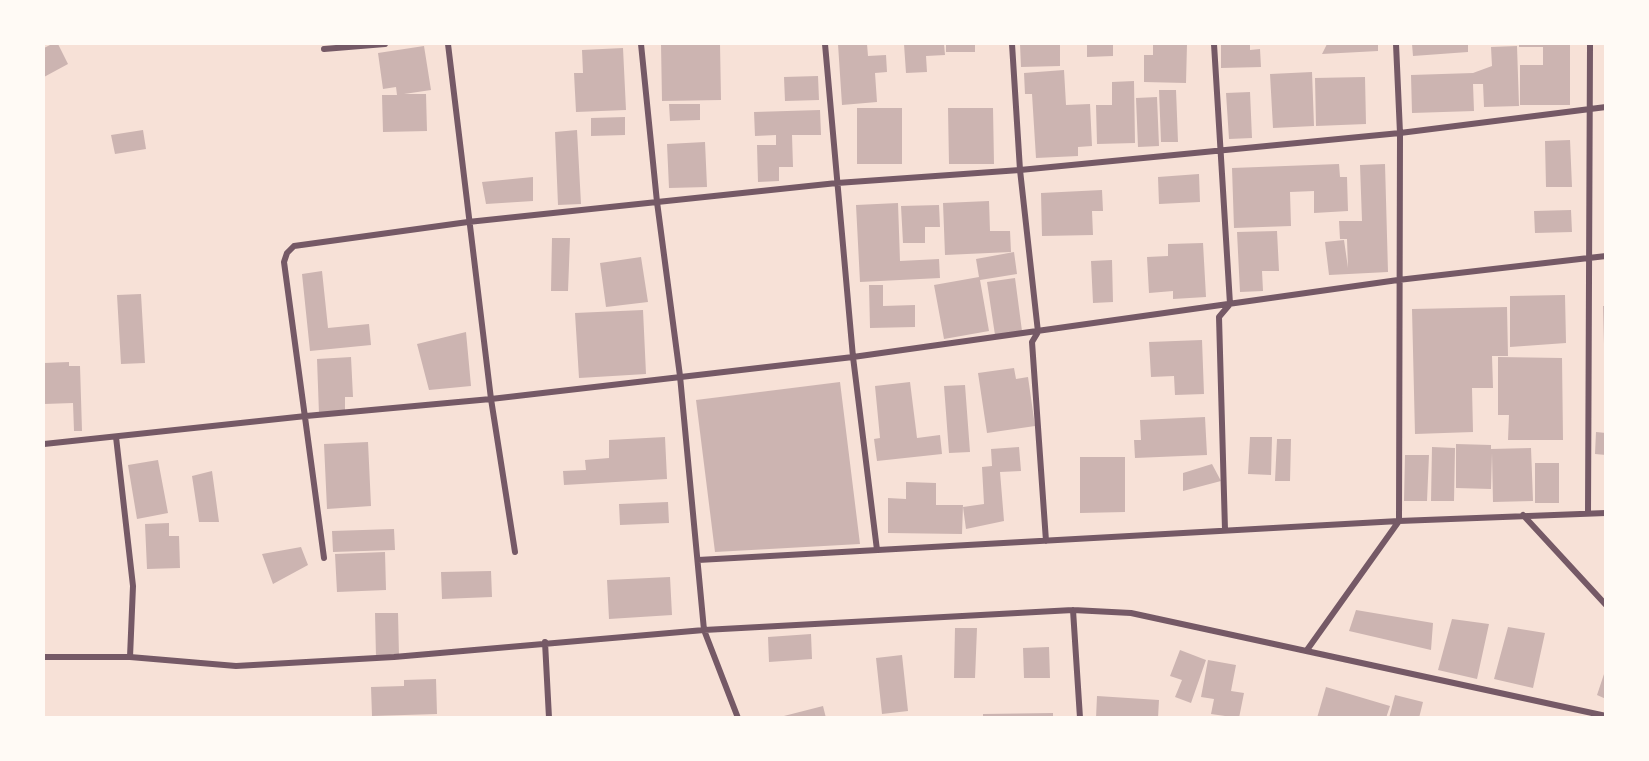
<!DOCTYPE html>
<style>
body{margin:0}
#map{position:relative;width:1649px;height:761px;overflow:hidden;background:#f7e1d7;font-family:"Open Sans",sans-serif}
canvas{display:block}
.frame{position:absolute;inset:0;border:45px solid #fffaf5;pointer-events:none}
</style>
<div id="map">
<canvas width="1649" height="761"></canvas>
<div class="frame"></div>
</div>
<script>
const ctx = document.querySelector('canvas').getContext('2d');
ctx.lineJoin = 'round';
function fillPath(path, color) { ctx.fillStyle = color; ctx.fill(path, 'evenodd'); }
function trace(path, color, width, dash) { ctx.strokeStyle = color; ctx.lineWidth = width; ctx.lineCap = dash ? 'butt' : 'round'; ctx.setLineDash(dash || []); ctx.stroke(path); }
fillPath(new Path2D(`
 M52,44H58L68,64L44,77V48Z
 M661,44H720L721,100L662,101Z
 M838,44H867L868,56L886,55L887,72L875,73L877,102L842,105Z
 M904,44H944L945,55L926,56L927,72L906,73Z
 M946,44H975V52H946Z
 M1020,44H1060V66L1021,67Z
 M1087,44H1113V56L1087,57Z
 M1153,44H1187L1186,83L1144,82V55H1153Z
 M1221,44H1250V50L1260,49L1261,67L1221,68Z
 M1327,44H1378V51L1322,54Z
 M1412,44H1468V52L1413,56Z
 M1519,44H1570V105H1520V65H1543V47H1519Z
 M424,46L431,90L404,94H426L427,131L383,132L382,95H397L396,87L383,89L378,53Z
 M1517,46L1519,106L1484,107L1483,84H1473L1474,111L1412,113L1411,75L1473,73L1492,66L1491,47Z
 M623,48L626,110L576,112L574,73H583L582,50Z
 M1064,70L1066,105L1090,104L1092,146L1078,147V156L1036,158L1032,94H1025L1024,73Z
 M1312,72L1314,126L1273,128L1270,74Z
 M818,76L819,100L785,101L784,77Z
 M1365,77L1366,124L1316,126L1315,78Z
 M1134,81L1135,143L1097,144L1096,105H1112V82Z
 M1159,90H1176L1178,142H1161Z
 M1250,92L1252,138L1229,139L1226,93Z
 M1157,97L1159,146L1138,147L1136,98Z
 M669,104H700V120L670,121Z
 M857,108H902V164H857Z
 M948,108H993L994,164H949Z
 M820,110L821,135H792L793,167H779V181L758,182L757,145H776V135L755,136L754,112Z
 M625,117V135L591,136V118Z
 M143,130L146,149L115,154L111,135Z
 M577,130L581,204L558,205L555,132Z
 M1570,140L1572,187H1546L1545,141Z
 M705,142L707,187L669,188L667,144Z
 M1339,164L1340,177H1347L1348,211L1314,213V191L1290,192L1291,226L1234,228L1232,168Z
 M1385,164L1388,272L1329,275L1325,242L1344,240L1348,268L1347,239H1340L1339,221H1362L1360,165Z
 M1199,174L1200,202L1159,204L1158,177Z
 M533,177V201L486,204L482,182Z
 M1102,190L1103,211H1092L1093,235L1042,236L1041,193Z
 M989,201L990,231H1010L1011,252L945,255L943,203Z
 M898,203L900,261L939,259L940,278L860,282L856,205Z
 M939,205L940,227H925V243H903L901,206Z
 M1571,210L1572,232L1535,233L1534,211Z
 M1277,231L1279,271H1262L1263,291L1240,292L1237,232Z
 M552,238H570L568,291H551Z
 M1203,243L1206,297L1173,299V291L1149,293L1147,257L1168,256V244Z
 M1014,252L1017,274L980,280L989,331L944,339L934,285L979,277L976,259Z
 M641,257L648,302L606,307L600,263Z
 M1112,260L1113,302L1093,303L1091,261Z
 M322,271L328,328L369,324L371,345L310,351L302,274Z
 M1015,278L1022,331L995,335L987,282Z
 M869,285H883V306L915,305V327L870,328Z
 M141,294L145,363L121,364L117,295Z
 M1565,295L1566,343L1510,347V296Z
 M1603,306H1606V344H1604Z
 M1507,307L1508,356H1492L1493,388H1472L1473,432L1415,434L1412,309Z
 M643,310L646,374L579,378L575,313Z
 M466,332L471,386L429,390L417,344Z
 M1202,340L1204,394L1175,395L1174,376L1151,377L1149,342Z
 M351,357L353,397H345V413L319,414L317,359Z
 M1498,357L1562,358L1563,440H1508L1509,415H1498Z
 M69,362V366H80L82,431H74L73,403L44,404V363Z
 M1014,368L1016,379L1028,377L1035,426L987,433L978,373Z
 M840,382L860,544L715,552L696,400Z
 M910,382L917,438L940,435L942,454L877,461L874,439L880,438L875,386Z
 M965,385L970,452L949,453L944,386Z
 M1205,417L1207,455L1135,458L1134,440H1141L1140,420Z
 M1596,432L1606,433V455L1595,454Z
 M665,437L667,479L564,485L563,471L586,470L585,460L609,458V440Z
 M1250,437H1272L1271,475L1248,474Z
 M1277,439H1291L1290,481H1275Z
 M368,442L371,506L327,509L324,444Z
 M1456,444L1491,445V449L1531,448L1533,501L1493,502L1492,453L1491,489L1456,488Z
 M1019,447L1021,471L1000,472L1004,521L966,529L963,507L984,504L982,467L992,466L991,449Z
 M1432,447L1455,448L1454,501H1431Z
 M1405,455H1429L1427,501H1404Z
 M1080,457H1125V512L1080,513Z
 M158,460L168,513L137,519L128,465Z
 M1535,463H1559V503H1535Z
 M1212,464L1221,481L1183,491V473Z
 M212,471L219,522H199L192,476Z
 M906,482L936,483V505H963L962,534L888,533V498L906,499Z
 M668,502L669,523L620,525L619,504Z
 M169,523V536H179L180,568L147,569L145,524Z
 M394,529L395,550L333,552L332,531Z
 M301,547L308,565L273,584L262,554Z
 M385,552L386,590L337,592L335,554Z
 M491,571L492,597L442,599L441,572Z
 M670,577L672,615L609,619L607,580Z
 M1356,610L1433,623L1431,650L1349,631Z
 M375,613H398L399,656L376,657Z
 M1452,619L1489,624L1477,679L1438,670Z
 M1508,627L1545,633L1533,688L1494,679Z
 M955,628H977L975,678H954Z
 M811,634L812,659L769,662L768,637Z
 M1049,647L1050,678H1024L1023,648Z
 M1180,650L1206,660L1191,703L1175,697L1182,680L1170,676Z
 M902,655L908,711L882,714L876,658Z
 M1208,660L1236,665L1231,691L1244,693L1239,718L1211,714L1214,699L1201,697Z
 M1606,668V699L1597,695Z
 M436,679L437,714L372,716L371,687L404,686V680Z
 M1326,687L1390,706L1386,718H1317Z
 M1395,695L1423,702L1419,718H1389Z
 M1097,696L1159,700L1158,718H1096Z
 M823,706L826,718H780V717Z
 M1053,713V718H983V714Z`), '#ccb4b1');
trace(new Path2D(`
 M448,44L491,399L515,552
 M641,44L657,202L680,376L704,630L738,718
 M825,44L853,357L877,550
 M1012,44L1020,170L1038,332L1032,342L1046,541
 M1214,44L1230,304L1219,317L1225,530
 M324,49L385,44
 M116,437L133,586L130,657
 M44,444L306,416L491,399L853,357L1398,280L1606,256
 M1588,513L1590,44
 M1523,515L1606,605
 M324,558L284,262L287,253L294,246L468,222L837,183L1020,170L1400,133L1606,107
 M698,560L1399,521L1606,513
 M1073,610L1080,718
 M545,642L549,718
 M1307,650L1399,521L1400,133L1396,44
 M44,657H130L236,666L394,657L704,630L1073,610L1131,613L1606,716`), '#755966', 6);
</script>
